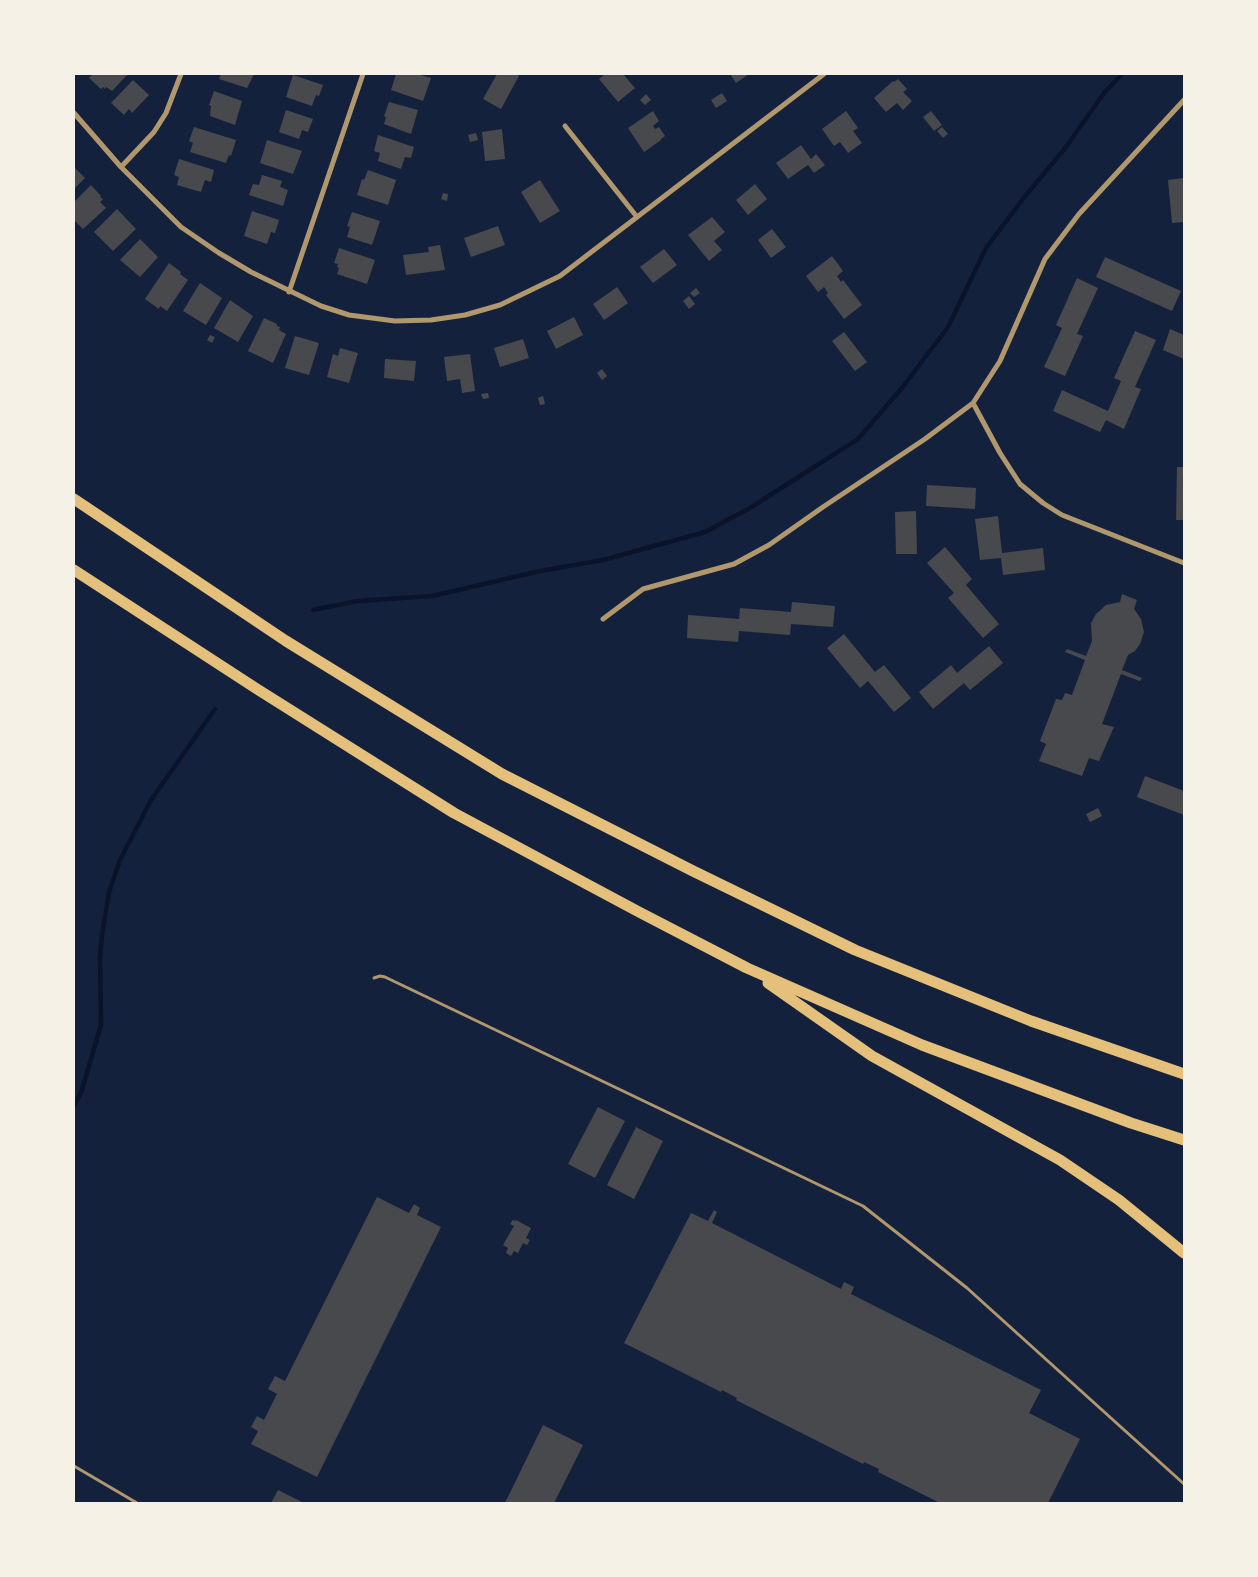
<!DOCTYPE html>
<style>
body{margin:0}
#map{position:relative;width:1258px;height:1577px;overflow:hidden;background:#14213d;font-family:"Space Grotesk",sans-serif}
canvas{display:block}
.frame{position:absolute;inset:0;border:75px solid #f6f1e7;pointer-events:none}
</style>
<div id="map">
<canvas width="1258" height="1577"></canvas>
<div class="frame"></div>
</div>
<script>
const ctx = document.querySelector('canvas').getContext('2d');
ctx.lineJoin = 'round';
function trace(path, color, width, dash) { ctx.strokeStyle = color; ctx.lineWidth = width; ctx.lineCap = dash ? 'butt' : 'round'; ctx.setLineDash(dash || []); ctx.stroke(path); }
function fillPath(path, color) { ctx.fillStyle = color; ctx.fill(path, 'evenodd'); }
trace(new Path2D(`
 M313,610L357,601L432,596L540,571L603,560L705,532L750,508L858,439L902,388L948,327L986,248L1026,195L1066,147L1104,93L1122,74
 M74,1105L81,1093L101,1025L100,956L102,935L109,892L120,860L151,800L215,709`), '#0b132b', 4.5);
fillPath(new Path2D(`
 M93,74H128L112,91L106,87L105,89L103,87L101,89L89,78Z
 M221,74H254L247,88L219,79Z
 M396,74H417L431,78L423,101L391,90Z
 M497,74H516L519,76L501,109L483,99Z
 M605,74H623L635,88L618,102L599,79Z
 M730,74H749L736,83Z
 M293,75L323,85L319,96L316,95L312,106L286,97Z
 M898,79L907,89L903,92L912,101L903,110L897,103L886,112L874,98L893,81L894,82Z
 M133,80L149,95L132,113L129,109L124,115L111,103Z
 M214,91L242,101L235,125L210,116L211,106L209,105Z
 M722,93L727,101L716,108L711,100Z
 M646,94L651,100L645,105L640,100Z
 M389,102L418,110L411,134L384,124L386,117L384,116Z
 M286,110L313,119L308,132L302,130L299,139L279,132Z
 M653,111L659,121L653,126L655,129L659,127L665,136L661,139V140L644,152L628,128Z
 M846,111L858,128L853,131L862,143L848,153L840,142L834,146L822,129Z
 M931,111L942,125L934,131L923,117Z
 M194,127L236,140L231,156L229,155L226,163L190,152L193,143L189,141Z
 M942,127L948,134L943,138L937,131Z
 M502,129L505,159L485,161L482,132Z
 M476,133L478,140L470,142L468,135Z
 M378,135L414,147L411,158L405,157L401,169L378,161L380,153L374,151Z
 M267,140L302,151L293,174L260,163Z
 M801,145L811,159L816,154L825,165L814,173L808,165L788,179L776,163Z
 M179,159L214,170L211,182L205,180L201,192L177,185L179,177L174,175Z
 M74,167L85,178L74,189Z
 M368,170L396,180L388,205L357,195L362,179L364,180Z
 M262,175L282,181L280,187L288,190L283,206L249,195L253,184L259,185Z
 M1184,178V222L1172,223L1168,180Z
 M540,180L560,211L540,223L521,192Z
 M755,184L767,199L748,215L736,200Z
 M91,185L101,196L100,197L103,199L100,202L106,208L83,229L74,220V202Z
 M443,193L448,194L447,201L441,199Z
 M117,209L136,229L113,251L94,232Z
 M252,211L279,220L275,233L271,232L267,244L244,236Z
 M352,212L380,221L372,245L347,237L350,227L347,226Z
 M712,217L725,232L714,241L722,250L709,261L688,235Z
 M498,226L505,245L471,257L464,238Z
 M772,229L786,247L771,258L758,240Z
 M140,239L158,257L140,277L120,260Z
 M440,245L445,270L406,275L403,255L429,252L428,247Z
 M339,248L375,260L367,284L337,274L339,268L337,267L338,264L334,263Z
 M664,249L677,265L653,283L640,267Z
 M832,256L843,271L837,276L841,282L843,280L862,305L844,319L826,295L828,293L824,287L818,292L806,276Z
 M1105,257L1181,291L1172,311L1096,277Z
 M169,263L181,272L180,274L188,280L167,311L160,306L159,309L145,299Z
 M1077,278L1098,288L1077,334L1083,336L1065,376L1044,367L1062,328L1056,325Z
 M200,283L222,298L206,325L183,311Z
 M617,287L628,303L604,320L593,304Z
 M696,288L700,293L694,297L690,293Z
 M689,296L695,304L689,309L683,301Z
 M230,300L253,316L238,342L214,328Z
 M574,317L583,335L556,349L547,331Z
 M264,318L277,324V326L280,327L279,330L286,334L273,363L248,351Z
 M1170,329L1184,335V359L1163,350Z
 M1135,331L1156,340L1135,387L1141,389L1124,429L1106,420L1100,432L1053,411L1062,390L1108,411L1121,381L1114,378Z
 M844,332L867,362L855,371L832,341Z
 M210,335L215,337L212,343L207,340Z
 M295,336L319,343L309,375L285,368Z
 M523,339L529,358L500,367L494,348Z
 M340,348L358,353L349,383L327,377L333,354L338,356Z
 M470,354L475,391L462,393L460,379L447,381L444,357Z
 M385,359L416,361L414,381L384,378Z
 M602,369L607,376L602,380L597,373Z
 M488,393L489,398L483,399L481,394Z
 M543,396L545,404L540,405L538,398Z
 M1177,467H1184V520H1176Z
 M927,485L976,488L975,509L926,506Z
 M916,511L917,554H896L895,512Z
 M998,516L1002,553L1043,548L1045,570L1003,575L1001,558L980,560L975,519Z
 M945,547L972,579L966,585L999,624L983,638L948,598L954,593L927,563Z
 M1122,594L1137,600L1134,609L1141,619L1144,632L1140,644L1135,651L1128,655L1122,670L1142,678L1140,681L1121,674L1102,724L1114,727L1099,761L1089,758L1082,776L1039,761L1046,744L1040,741L1056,699L1062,700L1065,693L1072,695L1085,660L1065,652L1067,649L1086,656L1092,641L1091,623L1096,614L1106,605L1120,602Z
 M792,602L835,606L833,627L791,624L790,635L739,631L738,642L687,638L688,615L739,619L740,608L791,612Z
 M844,634L875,672L884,665L911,698L894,712L868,681L860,688L827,648Z
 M989,646L1003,663L970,690L964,683L933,709L919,692L951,665L957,673Z
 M1145,776L1184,791V815L1137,797Z
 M1098,808L1102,816L1090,822L1086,814Z
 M598,1107L625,1121L595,1178L568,1164Z
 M636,1127L663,1141L634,1199L607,1185Z
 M377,1197L409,1213L414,1204L420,1208L417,1215L441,1227L317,1477L251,1444L258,1431L251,1427L257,1416L264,1420L277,1394L268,1389L275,1376L285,1381Z
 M714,1210L717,1212L712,1223L841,1289L844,1282L854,1287L851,1294L1041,1390L1029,1413L1080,1439L1048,1503H940L878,1472L879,1469L864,1462L863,1464L736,1400L737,1398L722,1390L721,1392L624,1343L691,1213L708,1221Z
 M513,1220L516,1221V1220L531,1228L526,1238L530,1240L527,1245L523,1243L518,1253L514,1251L511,1256L506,1253L508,1248L503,1245L514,1226L510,1224Z
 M543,1425L583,1445L554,1503H505Z
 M278,1490L304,1503H271Z`), '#48494c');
trace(new Path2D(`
 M374,978L380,976L385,977L863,1206L967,1288L1184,1484
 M74,1466L137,1503`), '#b1986c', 3);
trace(new Path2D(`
 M74,113L121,167L181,227L219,253L251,272L321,306L349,315L395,321L431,320L465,315L500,305L560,276L824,74
 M565,126L637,217
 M121,167L154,132L166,113L181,74
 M289,292L363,74
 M973,403L1000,453L1020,484L1043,503L1062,515L1184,563
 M603,619L643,589L734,564L769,545L823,507L925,439L973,403L1000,361L1045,259L1079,214L1184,100`), '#b1986c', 5);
trace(new Path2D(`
 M74,499L286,641L502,774L693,871L855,950L1031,1021L1184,1074
 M74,570L257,689L454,813L639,912L747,968L922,1045L1131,1123L1184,1140
 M768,983L872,1056L1060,1160L1119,1200L1184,1253`), '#e5c07b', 11);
</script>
